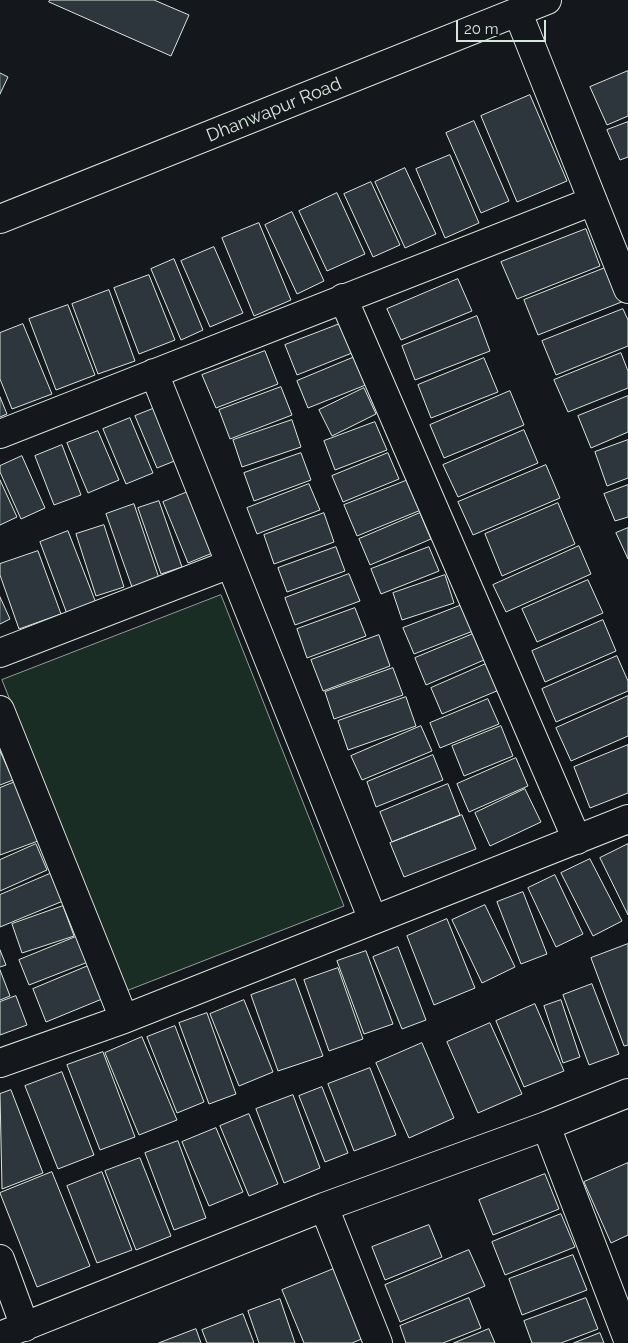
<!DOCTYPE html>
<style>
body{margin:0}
#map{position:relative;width:628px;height:1343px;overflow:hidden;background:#14181c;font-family:Raleway,sans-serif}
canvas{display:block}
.scale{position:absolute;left:456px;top:20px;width:90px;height:22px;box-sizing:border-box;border:2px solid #d8e6dc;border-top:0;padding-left:6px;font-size:15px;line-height:18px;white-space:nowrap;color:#d8e6dc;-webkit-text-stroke:4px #14181c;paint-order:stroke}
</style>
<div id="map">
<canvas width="628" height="1343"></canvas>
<div class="scale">20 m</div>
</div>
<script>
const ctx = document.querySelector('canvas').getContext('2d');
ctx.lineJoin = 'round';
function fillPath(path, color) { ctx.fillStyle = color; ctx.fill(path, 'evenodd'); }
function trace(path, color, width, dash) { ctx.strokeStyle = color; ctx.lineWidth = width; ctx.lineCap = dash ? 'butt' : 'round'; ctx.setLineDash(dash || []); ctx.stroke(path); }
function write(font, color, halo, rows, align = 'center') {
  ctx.font = font + ' Raleway,sans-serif'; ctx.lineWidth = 4; ctx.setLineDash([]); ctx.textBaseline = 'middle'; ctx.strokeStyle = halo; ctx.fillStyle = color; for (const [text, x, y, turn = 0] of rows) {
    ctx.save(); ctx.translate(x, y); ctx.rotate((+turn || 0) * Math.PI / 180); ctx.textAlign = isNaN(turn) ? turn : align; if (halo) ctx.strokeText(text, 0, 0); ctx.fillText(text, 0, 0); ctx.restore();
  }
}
const green = new Path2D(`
 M221,595L344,906L126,991L2,680Z`);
fillPath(green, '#1a2d24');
trace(green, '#939e99', 1);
const building = new Path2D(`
 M50,0H154L189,15L171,56L49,2Z
 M628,71V116L607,125L590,87Z
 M0,73L8,77L0,94Z
 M530,95L567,181L517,202L481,116Z
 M474,121L509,201L481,213L446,133Z
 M628,122V157L620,160L607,130Z
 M450,155L479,223L445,238L416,169Z
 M405,168L436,234L405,248L375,182Z
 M371,182L400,245L373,257L344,194Z
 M337,193L365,254L327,271L299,211Z
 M292,212L324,281L297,294L265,225Z
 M259,223L291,300L254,316L222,238Z
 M586,229L600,266L517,299L501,262Z
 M214,247L243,313L210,327L181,261Z
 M174,259L203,330L181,340L151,269Z
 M610,266L624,301L538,335L524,300Z
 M149,275L175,340L139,354L114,288Z
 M458,279L472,311L401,340L387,309Z
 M109,290L135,361L98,374L72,304Z
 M68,305L95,375L56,390L29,319Z
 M623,309L628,320V346L556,375L542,341Z
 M477,316L490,351L415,380L402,346Z
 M345,322L357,351L297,375L285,345Z
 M23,324L52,394L12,409L0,379V333Z
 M265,351L278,384L216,408L202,375Z
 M621,353L628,371V388L568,412L554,380Z
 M357,356L368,384L308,408L297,381Z
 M484,358L498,392L431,418L418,385Z
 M281,387L292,415L230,439L219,410Z
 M364,388L376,414L332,436L319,410Z
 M510,391L524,425L444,458L430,425Z
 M628,396V432L591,448L578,416Z
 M0,397L7,414L0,417Z
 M155,408L177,460L157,468L135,416Z
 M130,418L153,473L126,484L103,429Z
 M292,420L301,447L242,467L233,440Z
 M375,422L387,450L335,470L324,441Z
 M524,430L538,463L458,497L443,465Z
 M98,431L119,480L88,493L67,443Z
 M628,440V478L607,486L595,452Z
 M62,445L81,495L54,505L35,456Z
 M301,453L311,480L254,501L244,473Z
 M388,453L399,479L343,502L332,476Z
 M22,456L45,508L21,519L0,472V466Z
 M546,465L560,498L473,535L458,502Z
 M0,480L17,517L0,525Z
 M408,480L421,510L357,536L344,505Z
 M309,484L320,510L257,534L247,508Z
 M628,485V517L615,521L604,494Z
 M190,491L215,552L188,563L163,502Z
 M159,501L182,567L161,574L138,508Z
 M558,503L575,544L502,576L485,534Z
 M134,504L159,578L132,587L106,514Z
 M324,513L334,542L274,564L264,535Z
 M420,513L431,539L370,565L359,539Z
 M104,525L124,587L96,596L76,534Z
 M628,528V559L616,533Z
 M68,531L96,603L67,614L40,542Z
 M579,546L591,574L506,612L493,585Z
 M336,547L345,571L287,592L278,568Z
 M429,547L439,571L381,594L371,569Z
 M38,551L61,614L19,629L0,575V564Z
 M349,574L360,601L295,625L285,598Z
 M445,575L454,603L402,620L393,593Z
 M588,580L603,613L537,642L522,609Z
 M0,597L10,619L0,624Z
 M462,605L473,631L414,654L403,628Z
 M355,608L366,636L307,658L297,629Z
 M603,620L616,651L545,682L532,651Z
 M473,634L484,660L426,685L415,658Z
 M379,635L390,666L323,691L311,660Z
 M617,656L628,681V691L556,722L542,689Z
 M488,663L499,690L442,714L431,688Z
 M393,668L403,695L334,719L325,692Z
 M628,696V736L571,761L556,728Z
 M406,697L416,726L348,750L338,721Z
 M488,699L499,724L440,748L430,723Z
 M421,726L432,751L362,780L351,756Z
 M501,726L513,756L464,776L452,746Z
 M628,745V793L590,808L574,767Z
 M0,751L13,780L0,785Z
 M433,755L443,780L376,807L367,782Z
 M516,758L528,786L469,812L457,784Z
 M15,782L38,841L0,855V788Z
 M448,784L460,815L392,842L380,812Z
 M525,789L541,822L490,846L475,813Z
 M462,815L476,849L404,877L390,843Z
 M36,844L47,870L0,891V860Z
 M628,844V915L600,858Z
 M590,859L622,921L593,936L561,873Z
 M52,873L63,901L0,927V895Z
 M555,875L583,934L556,947L528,888Z
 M523,892L547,954L521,964L497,902Z
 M485,905L515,967L482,983L452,920Z
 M63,906L74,936L22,953L12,924Z
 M447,919L475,988L434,1005L407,936Z
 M78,936L88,962L29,985L19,960Z
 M628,944V1045L624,1046L591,958Z
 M398,947L426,1020L402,1029L373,957Z
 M0,950L6,965L0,967Z
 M366,951L393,1024L364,1034L337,961Z
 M88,966L102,999L46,1022L33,989Z
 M338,968L363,1039L329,1051L304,980Z
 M0,970L10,996L0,1000Z
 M295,979L323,1056L278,1071L251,995Z
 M592,984L619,1054L589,1065L563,995Z
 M16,996L27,1025L0,1035V1002Z
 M244,1000L273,1072L239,1086L210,1014Z
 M561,1000L580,1057L563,1063L544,1006Z
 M535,1004L564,1071L524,1087L496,1021Z
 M207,1013L236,1094L209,1104L179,1023Z
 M490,1023L522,1094L478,1113L447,1042Z
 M175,1026L204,1102L177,1113L147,1037Z
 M142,1037L177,1120L139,1135L105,1053Z
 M422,1043L454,1118L409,1138L376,1063Z
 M103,1052L135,1137L100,1150L67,1065Z
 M370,1068L396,1135L354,1151L328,1084Z
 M62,1072L94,1155L58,1169L25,1086Z
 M322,1087L348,1153L325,1162L299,1096Z
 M11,1090L43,1173L2,1189L0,1094Z
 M293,1095L320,1168L284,1183L256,1109Z
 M249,1114L278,1184L249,1196L220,1126Z
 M216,1128L243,1192L209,1206L182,1142Z
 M178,1141L206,1218L174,1230L145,1153Z
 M140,1158L171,1236L136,1250L105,1171Z
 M628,1163V1235L611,1243L584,1182Z
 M52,1172L90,1266L37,1287L0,1193Z
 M102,1172L132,1250L97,1263L67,1186Z
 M545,1174L559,1209L493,1235L479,1200Z
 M561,1214L575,1247L505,1275L492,1242Z
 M429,1225L442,1257L385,1280L372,1247Z
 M469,1250L485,1286L400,1322L385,1285Z
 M573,1255L587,1290L522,1315L509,1279Z
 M336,1268L364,1338L352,1343H304L282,1290Z
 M469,1298L481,1328L443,1343H406L400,1326Z
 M586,1298L598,1329L561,1343H532L524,1321Z
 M280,1299L295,1343H259L248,1311Z
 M243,1314L254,1343H207L202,1330Z
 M196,1329L201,1343H159Z
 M489,1329L495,1343H454Z
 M600,1333L604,1343H574Z`);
fillPath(building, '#2c363c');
trace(building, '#d8e6dc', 1);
const minor = new Path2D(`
 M518,13L628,289
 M0,219L547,0
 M343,298L577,840
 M154,373L373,920
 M0,434L593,201
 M0,653L230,564
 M0,710L124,1019
 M0,1063L124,1019L628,819
 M546,1126L628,1340
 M324,1207L378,1343
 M0,1259L25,1327
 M0,1336L324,1207L546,1126L628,1093`);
trace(minor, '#d8e6dc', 30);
trace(minor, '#14181c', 28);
write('18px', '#d8e6dc', '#14181c', [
 ["Dhanwapur Road",274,110,-22]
]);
</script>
